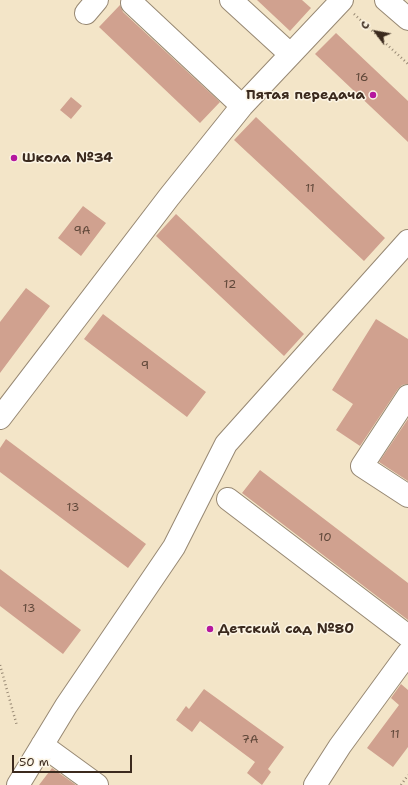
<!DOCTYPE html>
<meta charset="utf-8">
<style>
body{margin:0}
#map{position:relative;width:408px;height:785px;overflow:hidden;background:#f3e5c8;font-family:"Shantell Sans",sans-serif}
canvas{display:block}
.north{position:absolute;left:356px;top:12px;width:40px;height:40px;-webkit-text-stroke:3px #fcf5e5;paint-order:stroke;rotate:302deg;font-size:11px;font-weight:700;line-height:16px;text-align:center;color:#3b2a1e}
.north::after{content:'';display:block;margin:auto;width:14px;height:18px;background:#3b2a1e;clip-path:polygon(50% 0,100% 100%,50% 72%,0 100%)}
.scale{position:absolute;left:12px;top:755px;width:120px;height:18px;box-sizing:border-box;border:2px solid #3b2a1e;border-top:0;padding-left:5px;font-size:12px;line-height:14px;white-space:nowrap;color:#3b2a1e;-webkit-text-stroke:3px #fcf5e5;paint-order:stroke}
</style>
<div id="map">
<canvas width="408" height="785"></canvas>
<div class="north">С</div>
<div class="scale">50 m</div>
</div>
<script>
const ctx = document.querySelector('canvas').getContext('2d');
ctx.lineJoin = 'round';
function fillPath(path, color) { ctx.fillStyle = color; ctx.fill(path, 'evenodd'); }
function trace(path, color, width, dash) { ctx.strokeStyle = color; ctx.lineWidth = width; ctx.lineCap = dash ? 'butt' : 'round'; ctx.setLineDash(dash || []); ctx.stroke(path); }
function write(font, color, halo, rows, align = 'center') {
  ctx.font = font + ' "Shantell Sans",sans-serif'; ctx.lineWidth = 3; ctx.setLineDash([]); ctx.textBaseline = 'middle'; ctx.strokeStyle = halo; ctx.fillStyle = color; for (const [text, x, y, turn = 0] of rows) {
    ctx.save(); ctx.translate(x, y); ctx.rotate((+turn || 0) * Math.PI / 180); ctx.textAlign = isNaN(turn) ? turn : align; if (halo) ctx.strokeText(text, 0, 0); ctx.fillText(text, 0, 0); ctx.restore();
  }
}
fillPath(new Path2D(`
 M257,0H302L311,8L290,31Z
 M120,5L123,12L220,102L200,123L99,27Z
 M336,33L408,101V142L315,54Z
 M71,97L82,106L71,119L60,110Z
 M256,117L385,238L364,261L234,140Z
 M83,206L106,223L81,256L58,238Z
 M176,214L304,334L284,356L156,236Z
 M26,288L50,306L0,373V322Z
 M103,314L206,392L187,417L84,339Z
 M376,319L408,339V384L402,385L398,389L360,446L336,430L353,404L332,390Z
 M408,419V481L379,462Z
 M6,439L146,544L128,568L0,472V448Z
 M260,470L408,583V620L242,493Z
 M0,569L81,630L63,654L0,606Z
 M401,684L408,690V747L393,767L367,748L399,705L391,698Z
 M204,689L284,747L268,769L271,772L262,785L247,773L255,762L200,721L192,732L176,720L186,706L189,709Z
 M52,768L76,785H39Z`), '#d0a18f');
const minor = new Path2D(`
 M231,0L290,54
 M132,3L242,106
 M86,13L97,0
 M408,396L362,466L408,496
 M0,418L169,197L242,106L342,0
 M228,499L408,636
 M42,745L97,785
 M18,785L66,706L174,547L226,444L408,241
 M315,785L340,746L408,653`);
const major = new Path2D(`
 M386,0L408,19`);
trace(minor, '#978873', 24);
trace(major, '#978873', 24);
trace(new Path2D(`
 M354,14L408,64
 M0,665L17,726
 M401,785L408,775`), '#978873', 2.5, [1, 3]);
trace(minor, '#fff', 22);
trace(major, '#fff', 22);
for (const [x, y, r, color] of [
 [373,95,4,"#b5179e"],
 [14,158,4,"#b5179e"],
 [210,629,4,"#b5179e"]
]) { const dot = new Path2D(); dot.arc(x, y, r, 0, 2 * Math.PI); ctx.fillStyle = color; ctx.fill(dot); trace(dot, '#fcf5e5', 1.5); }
write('12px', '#60483a', null, [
 ["16",362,78],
 ["11",310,189],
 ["9А",82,231],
 ["12",230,285],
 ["9",145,366],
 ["13",73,508],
 ["10",325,538],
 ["13",29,609],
 ["11",395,735],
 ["7А",250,740]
]);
write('bold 14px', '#3b2a1e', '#fcf5e5', [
 ["Пятая передача",365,95,"right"],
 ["Школа №34",22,158],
 ["Детский сад №80",218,629]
], 'left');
</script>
